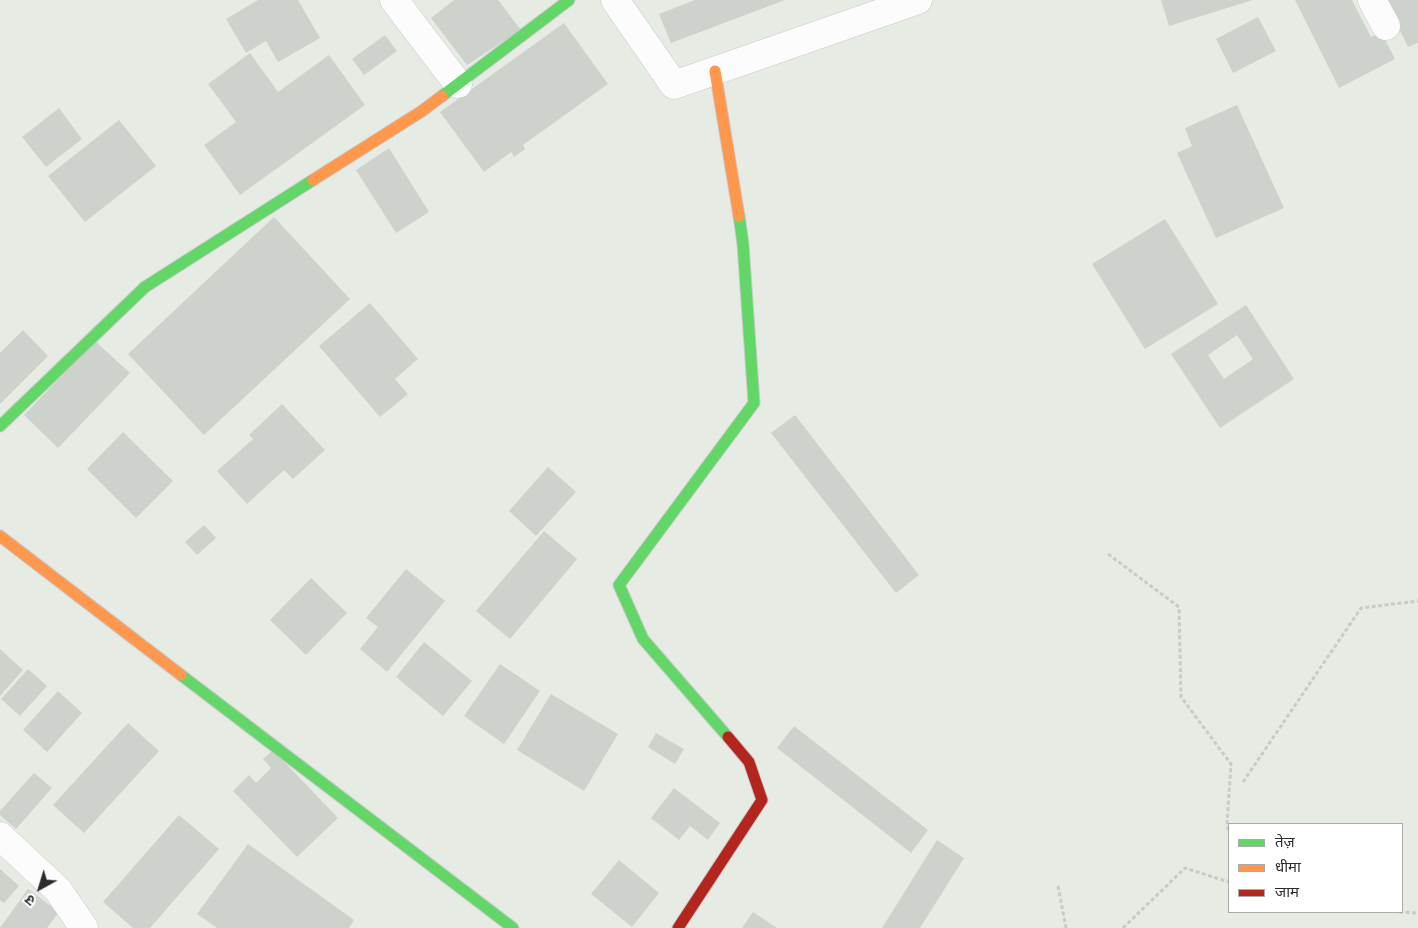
<!DOCTYPE html>
<meta charset="utf-8">
<style>
body{margin:0}
#map{position:relative;width:1418px;height:928px;overflow:hidden;background:#e6ebe4;font-family:"Nunito Sans","Noto Sans Devanagari",sans-serif}
canvas{display:block}
.legend{position:absolute;left:1228px;top:823px;width:175px;height:90px;box-sizing:border-box;background:#fff;border:1px solid #ababab;margin:0;padding:6px 9px;list-style:none;font-size:15px;color:#2d2d2d}
.legend li{display:flex;align-items:center;gap:10px;height:25px}
.legend b{width:25px;border:1px solid #ababab}
.north{position:absolute;left:15px;top:863px;width:50px;height:50px;-webkit-text-stroke:4px #fff;paint-order:stroke;rotate:219deg;font-size:14px;font-weight:700;line-height:20px;text-align:center;color:#2d2d2d}
.north::after{content:'';display:block;margin:auto;width:18px;height:22px;background:#2d2d2d;clip-path:polygon(50% 0,100% 100%,50% 72%,0 100%)}
</style>
<div id="map">
<canvas width="1418" height="928"></canvas>
<ul class="legend">
<li><b style="height:6px;background:#63d668"></b>तेज़</li>
<li><b style="height:6px;background:#ff974d"></b>धीमा</li>
<li><b style="height:6px;background:#b3261e"></b>जाम</li>
</ul>
<div class="north">उ</div>
</div>
<script>
const ctx = document.querySelector('canvas').getContext('2d');
ctx.lineJoin = 'round';
function fillPath(path, color) { ctx.fillStyle = color; ctx.fill(path, 'evenodd'); }
function trace(path, color, width, dash) { ctx.strokeStyle = color; ctx.lineWidth = width; ctx.lineCap = dash ? 'butt' : 'round'; ctx.setLineDash(dash || []); ctx.stroke(path); }
fillPath(new Path2D(`
 M258,0H298L320,38L278,62L266,41L246,53L226,19Z
 M454,0H498L521,30L467,65L431,18Z
 M695,0H785L671,43L659,14Z
 M1161,0H1253L1169,26Z
 M1295,0H1352L1371,37L1381,32L1395,59L1339,88Z
 M1385,0H1418V43L1408,47Z
 M1258,17L1276,51L1233,73L1216,39Z
 M564,23L608,84L523,145L525,149L514,157L511,152L484,172L440,112Z
 M385,35L397,51L364,75L352,59Z
 M250,53L278,92L329,55L365,105L240,195L204,145L236,122L208,84Z
 M1237,105L1284,208L1216,238L1177,153L1192,146L1185,128Z
 M59,108L82,139L46,167L22,137Z
 M119,120L156,166L85,222L48,176Z
 M389,148L429,212L396,233L356,170Z
 M274,217L350,299L204,435L128,354Z
 M1165,219L1218,304L1145,349L1092,264Z
 M370,303L418,359L395,379L408,394L380,417L319,346Z
 M1246,305L1294,379L1220,428L1171,354ZM1237,335L1253,359L1224,379L1208,355Z
 M23,330L48,356L0,404V353Z
 M95,341L130,373L58,448L24,415Z
 M282,404L325,450L293,479L284,470L247,504L217,471L253,439L249,435Z
 M795,415L919,575L896,593L771,433Z
 M123,432L173,481L136,518L87,469Z
 M548,467L576,492L536,536L509,511Z
 M204,525L216,538L197,555L185,542Z
 M544,531L577,559L510,639L476,611Z
 M406,569L445,601L387,672L360,649L378,627L366,618Z
 M311,578L347,613L306,655L270,620Z
 M424,642L472,681L443,716L396,677Z
 M0,649L23,670L0,696Z
 M500,664L540,691L504,744L464,716Z
 M28,669L47,686L20,716L1,699Z
 M58,691L82,713L47,752L23,730Z
 M551,694L618,734L584,791L517,750Z
 M128,723L159,751L84,833L53,805Z
 M794,726L928,830L911,853L777,748Z
 M656,733L684,749L675,764L648,747Z
 M273,750L338,818L297,857L233,791L249,775L256,783L271,768L263,759Z
 M34,773L52,788L16,829L0,815V811Z
 M674,788L720,823L708,840L690,826L679,840L651,818Z
 M179,815L219,849L150,928H133L103,902Z
 M937,840L964,858L920,928H882Z
 M248,844L354,920L349,928H217L197,914Z
 M619,860L659,893L632,927L591,894Z
 M0,869L19,886L4,903L0,900Z
 M28,889L59,912L47,928H0Z
 M753,912L777,928H742Z`), '#ced2cd');
const street = new Path2D(`
 M394,0L458,84
 M615,0L674,85L918,0
 M1372,0L1386,26
 M0,836L58,890L84,928`);
const fast = new Path2D(`
 M442,96L569,0
 M0,426L145,287L313,180
 M181,675L513,928
 M728,737L643,639L619,585L754,403L743,244L739,216`);
const slow = new Path2D(`
 M715,71L739,216
 M313,180L422,111L442,96
 M0,536L181,675`);
const jam = new Path2D(`
 M678,928L762,800L749,762L728,737`);
trace(street, '#cac9c9', 29);
trace(fast, '#cac9c9', 13);
trace(slow, '#cac9c9', 13);
trace(jam, '#cac9c9', 13);
trace(new Path2D(`
 M1108,554L1179,607L1181,697L1231,764L1227,824L1229,832
 M1243,782L1361,608L1418,601
 M1058,886L1066,928
 M1399,912L1418,913
 M1123,928L1185,868L1229,882`), '#c9cac9', 3, [4, 2.5]);
trace(street, '#fbfcfb', 28);
trace(fast, '#63d668', 11);
trace(slow, '#ff974d', 11);
trace(jam, '#b3261e', 11);
</script>
